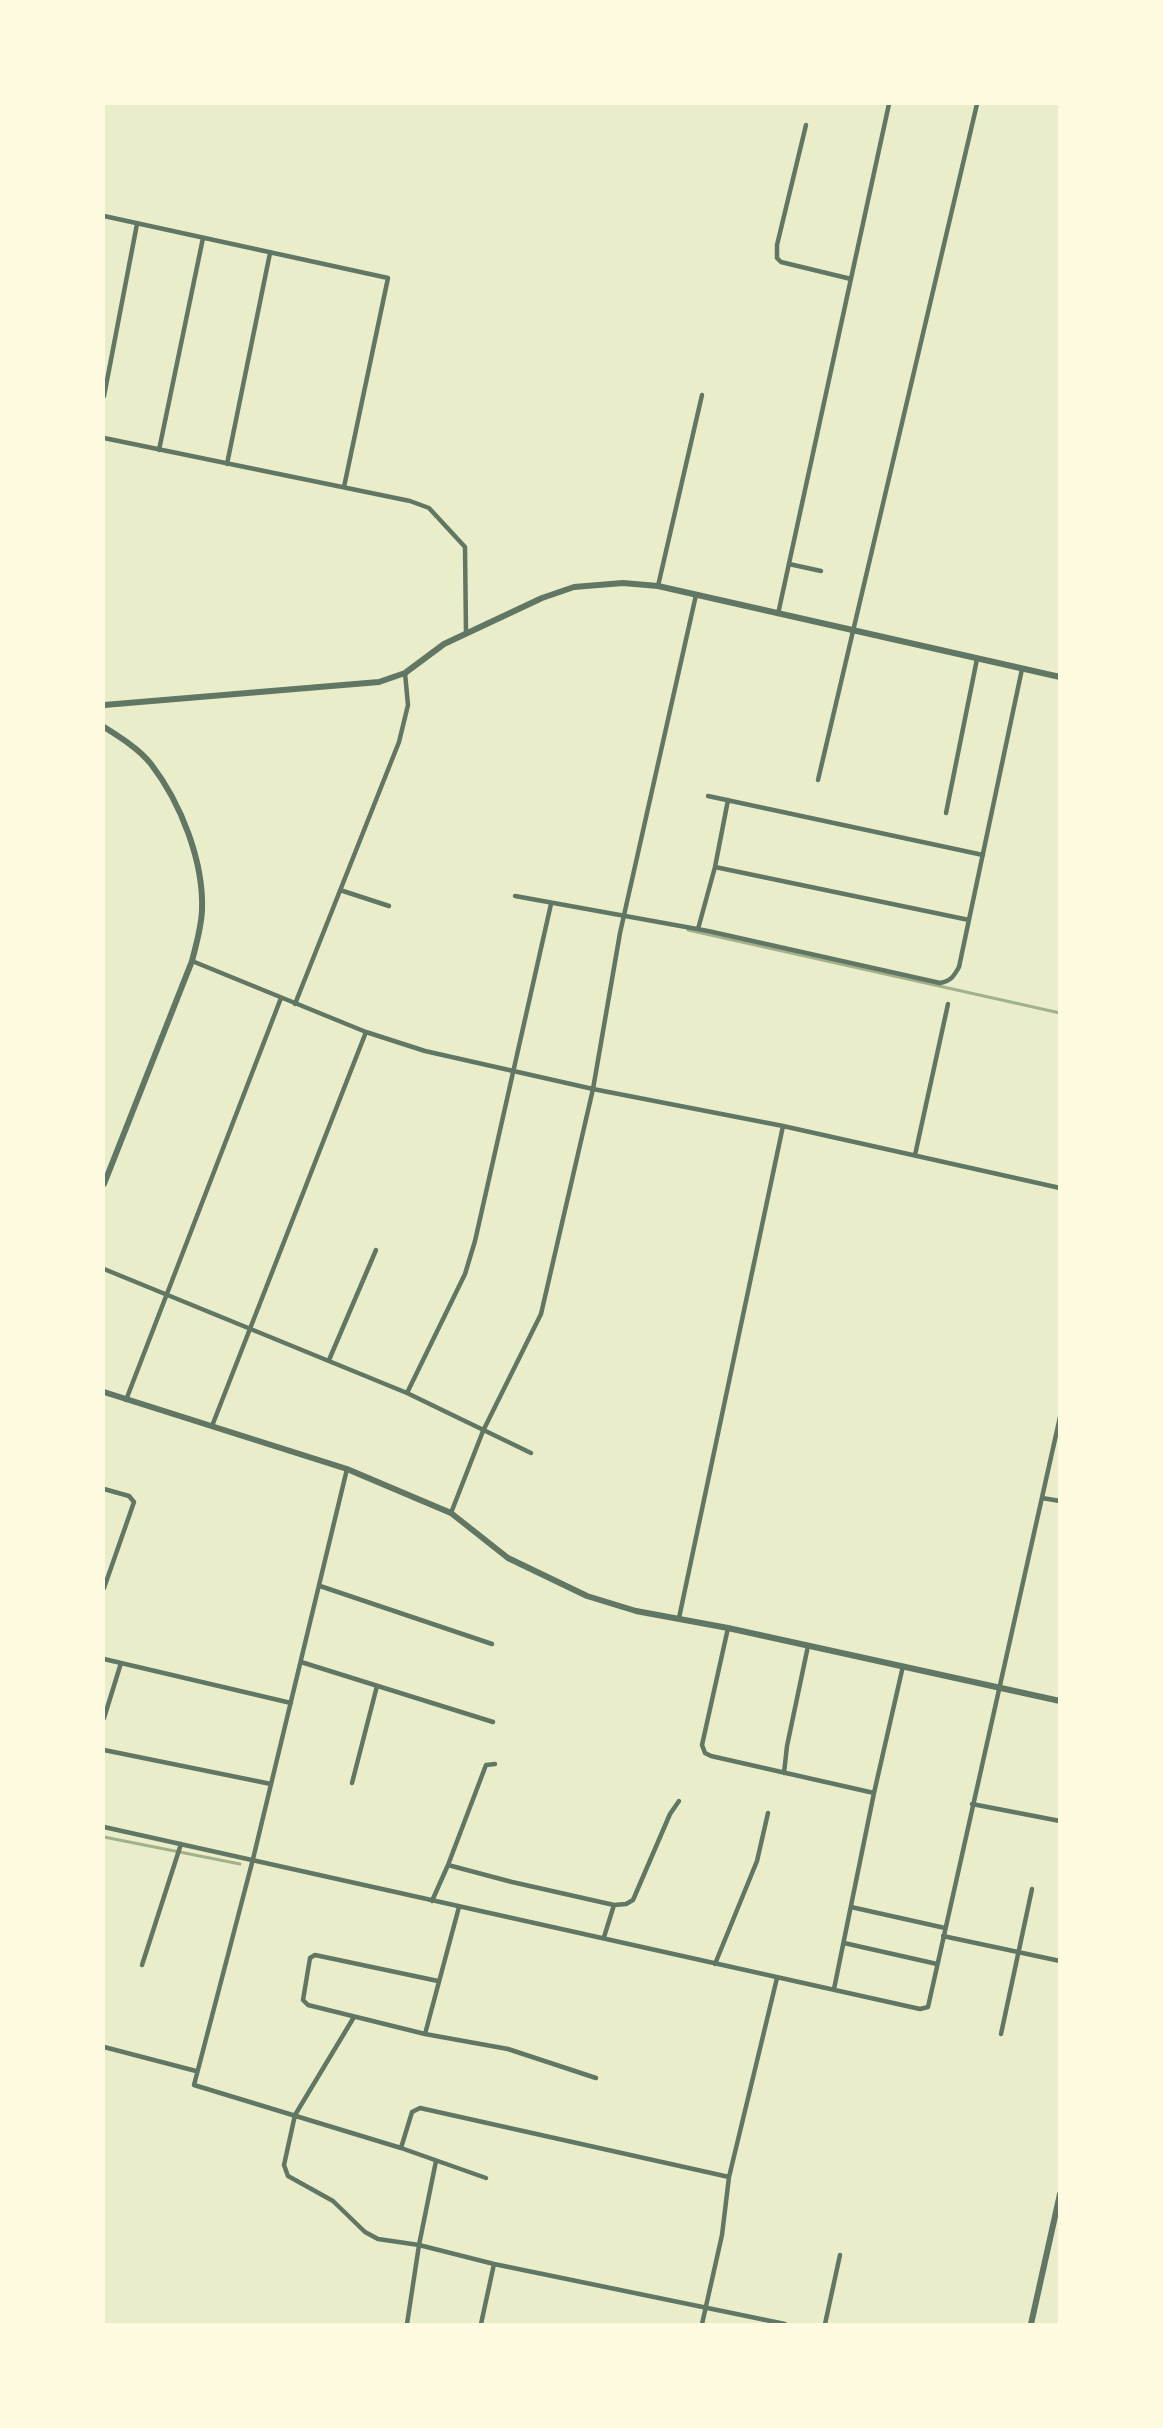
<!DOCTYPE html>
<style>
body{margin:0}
#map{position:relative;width:1163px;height:2428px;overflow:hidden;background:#e9edc9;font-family:"DejaVu Sans",sans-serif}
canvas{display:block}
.frame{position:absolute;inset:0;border:105px solid #fefae0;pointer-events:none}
</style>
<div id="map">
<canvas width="1163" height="2428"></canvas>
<div class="frame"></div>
</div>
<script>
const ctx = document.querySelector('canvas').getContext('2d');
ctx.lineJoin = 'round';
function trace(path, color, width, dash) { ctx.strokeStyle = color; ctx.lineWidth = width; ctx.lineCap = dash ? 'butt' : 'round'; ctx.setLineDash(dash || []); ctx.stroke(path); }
trace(new Path2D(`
 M688,930L1060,1013
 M104,1837L240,1864`), '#a3b18a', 3);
trace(new Path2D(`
 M806,125L777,245V258L781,262L851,279
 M104,216L388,278L344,487
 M104,396L137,224
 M104,438L410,501L429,508L465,547L466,633
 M159,450L203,238
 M227,464L270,253
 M789,564L821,571
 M658,586L702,395
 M778,614L889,104
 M818,780L977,104
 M708,796L983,855
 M946,813L977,659
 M715,867L969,920
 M340,890L389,906
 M515,896L708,931L940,983C951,981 954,976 959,967L1022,669
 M698,929L715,867L728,800
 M192,961L366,1032L425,1051L593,1089L783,1126L1060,1188
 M295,1004L399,742L408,705L405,673
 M915,1155L948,1004
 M104,1269L407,1393L531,1453
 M329,1360L376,1250
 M407,1393L465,1274L475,1241L551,904
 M126,1400L281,998
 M212,1426L366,1032
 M347,1469L253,1859L194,2085L401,2148L486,2178
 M104,1489L129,1496L134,1502L104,1588
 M1042,1498L1060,1501
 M451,1513L483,1431L541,1314L593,1089L620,933L696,595
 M320,1586L492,1644
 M679,1618L783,1126
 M728,1628L702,1745L705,1753L711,1756L874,1793
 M104,1659L291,1703
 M301,1662L493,1722
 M104,1718L121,1663
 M104,1750L271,1784
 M784,1773L787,1746L808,1646
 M352,1783L377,1686
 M972,1804L1060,1821
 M104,1827L920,2009L928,2007L1060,1417
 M448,1865L486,1765L495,1764
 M432,1901L448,1865L512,1882L614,1905
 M851,1907L945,1928
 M943,1936L1060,1961
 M604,1937L614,1905L626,1904L633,1900L670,1814L679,1801
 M844,1943L937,1964
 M715,1964L757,1861L768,1813
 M142,1965L181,1844
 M438,1981L315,1955L310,1958L303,2000L308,2005L425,2034L508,2049L596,2078
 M834,1989L874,1793L903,1666
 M354,2017L295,2115L284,2165L288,2176L333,2201L365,2232L378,2239L419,2245L494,2264L785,2324
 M425,2034L459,1907
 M1001,2034L1032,1889
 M104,2047L196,2071
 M401,2148L412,2112L420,2108L729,2177
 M407,2324L419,2245L436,2161
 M481,2324L494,2264
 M702,2324L722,2235L729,2177L777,1978
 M825,2324L840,2255`), '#617663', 4.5);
trace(new Path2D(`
 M104,705L379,682L405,673L444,644L542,598L574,587L623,583L658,586L1060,677
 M104,727C120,737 139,749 151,764C181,803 204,862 202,911C201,929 196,945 192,961L104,1184
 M104,1392L347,1469L451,1513L508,1558L587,1596L636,1611L728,1628L1060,1701
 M1031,2324L1060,2194`), '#617663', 6);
</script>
